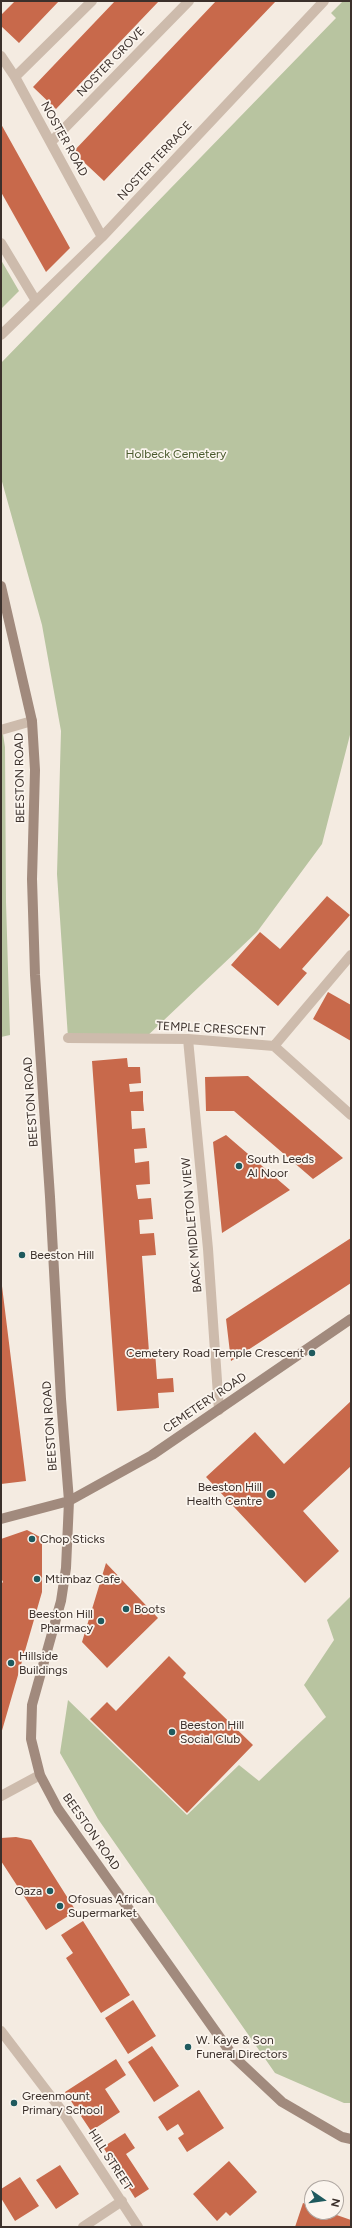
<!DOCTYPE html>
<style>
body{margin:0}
#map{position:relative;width:352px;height:2228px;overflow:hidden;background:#f4ebe1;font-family:Figtree,sans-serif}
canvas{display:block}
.frame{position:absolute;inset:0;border:2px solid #3b302b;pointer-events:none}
.north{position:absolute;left:304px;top:2180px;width:40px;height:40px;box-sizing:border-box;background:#fbf5ee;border:1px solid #aea6a0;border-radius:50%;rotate:103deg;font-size:11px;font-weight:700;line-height:16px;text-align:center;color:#3b302b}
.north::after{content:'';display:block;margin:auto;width:14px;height:18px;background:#1f5a5e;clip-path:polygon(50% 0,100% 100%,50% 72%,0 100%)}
</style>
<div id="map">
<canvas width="352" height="2228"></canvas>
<div class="frame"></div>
<div class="north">N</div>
</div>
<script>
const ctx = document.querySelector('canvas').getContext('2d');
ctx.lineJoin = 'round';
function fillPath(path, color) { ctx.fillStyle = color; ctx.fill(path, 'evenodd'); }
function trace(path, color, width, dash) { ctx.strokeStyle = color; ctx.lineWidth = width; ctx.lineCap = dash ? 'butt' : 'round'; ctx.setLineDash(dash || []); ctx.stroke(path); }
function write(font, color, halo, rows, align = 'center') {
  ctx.font = font + ' Figtree,sans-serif'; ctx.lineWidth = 3.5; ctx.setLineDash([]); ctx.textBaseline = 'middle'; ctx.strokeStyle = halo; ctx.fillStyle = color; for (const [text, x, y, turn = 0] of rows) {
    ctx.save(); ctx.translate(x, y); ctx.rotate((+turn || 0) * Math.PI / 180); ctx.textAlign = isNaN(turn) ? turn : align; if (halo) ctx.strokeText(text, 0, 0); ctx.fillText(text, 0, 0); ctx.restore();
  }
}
fillPath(new Path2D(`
 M343,1H351V731L322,844L257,932L144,1039L68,1038L57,874L61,731L42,625L1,478V363L336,18L331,13Z
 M1,260L19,291L1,309Z
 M1,721L5,747L6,902L10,1035L1,1037Z
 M351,1596V2103H344L275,2073L98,1819L60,1753L68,1700L187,1815L239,1765L259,1781L326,1717L304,1685L334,1640L327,1620Z`), '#b8c4a0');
fillPath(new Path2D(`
 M15,1H59L19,43L1,26V15Z
 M115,1H159L56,109L33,87Z
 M216,1H276L104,181L73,152Z
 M1,124L70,248L46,272L1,192Z
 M327,896L350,915L302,969L307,973L278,1006L231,965L260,932L280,949Z
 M328,992L351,1005V1041L313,1019Z
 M127,1058L128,1067H140L141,1083L129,1084L130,1092L143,1091V1101L144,1111H131L132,1129L145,1128L147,1148L134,1149L135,1163L149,1161L150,1184L136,1185L138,1199L151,1198L152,1209L153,1219L139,1220L140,1234L154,1233L156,1255L142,1256L149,1352L155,1351L157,1379L173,1378L174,1392L158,1393L159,1408L117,1411L92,1061Z
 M248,1076L291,1113L343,1158L313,1179L234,1111H206L205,1077Z
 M226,1135L290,1190L222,1233L213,1142Z
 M351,1238V1283L231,1361L226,1319Z
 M1,1278L26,1481L1,1484Z
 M351,1401V1466L303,1511L339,1551L305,1583L206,1477L255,1432L284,1464Z
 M27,1530L42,1538V1592L1,1734V1584L3,1582L1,1578V1539Z
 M106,1563L158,1618L107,1668L82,1642Z
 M169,1656L186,1673L183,1677L253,1745L187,1813L90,1719L107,1702L116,1711Z
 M16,1837L31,1840L76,1911L46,1930L1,1861V1838Z
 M83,1921L130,1995L101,2013L66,1958L73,1953L61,1935Z
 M133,2000L156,2036L128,2054L105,2018Z
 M152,2046L179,2086L154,2102L128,2062Z
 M116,2059L126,2075L105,2089L120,2112L91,2131L65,2092Z
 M199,2090L224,2128L187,2152L178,2138L184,2134L178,2124L167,2131L158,2117Z
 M125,2133L135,2148L126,2154L149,2189L135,2198L103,2147Z
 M229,2161L257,2192L230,2216L226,2212L217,2221L193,2194Z
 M60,2165L79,2194L56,2209L36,2180Z
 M20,2177L39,2206L15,2221L1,2198V2189Z
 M303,2203L312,2206V2212H328L351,2220V2227H295Z`), '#c8694b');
trace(new Path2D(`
 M1,56L15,77L102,237
 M15,77L92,1
 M51,142L189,1
 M1,243L36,301
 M1,335L102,237L324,1
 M1,730L32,721
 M68,1038L188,1039L274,1046L351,1115
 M188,1039L208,1249L219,1410
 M274,1046L351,955
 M1,1796L40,1775
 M1,2031L62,2111L138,2227
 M83,2227L122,2201`), '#cdbbac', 10);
trace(new Path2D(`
 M1,586L32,721L35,770L32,879L35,975L50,1197L61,1399L69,1501L66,1568L61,1601L32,1705L31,1739L40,1775L58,1809L233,2056L282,2102L342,2137L351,2139
 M1,1519L69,1501L152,1455L351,1319`), '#a18a7d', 10);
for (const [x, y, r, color] of [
 [239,1166,4,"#1f5a5e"],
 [22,1255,4,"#1f5a5e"],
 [312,1353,4,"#1f5a5e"],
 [271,1494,5,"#1f5a5e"],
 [32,1539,4,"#1f5a5e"],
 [37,1579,4,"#1f5a5e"],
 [126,1609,4,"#1f5a5e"],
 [101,1621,4,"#1f5a5e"],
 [11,1663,4,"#1f5a5e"],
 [172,1732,4,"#1f5a5e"],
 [50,1891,4,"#1f5a5e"],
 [60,1906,4,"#1f5a5e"],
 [188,2047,4,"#1f5a5e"],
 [14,2103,4,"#1f5a5e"]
]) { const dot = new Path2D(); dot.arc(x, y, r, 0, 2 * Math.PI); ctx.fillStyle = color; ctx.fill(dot); trace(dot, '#fbf5ee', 1.5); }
write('12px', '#3b302b', '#fbf5ee', [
 ["NOSTER GROVE",111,62,-46],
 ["NOSTER ROAD",64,139,61],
 ["NOSTER TERRACE",155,161,-47],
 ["BEESTON ROAD",20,778,-91],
 ["TEMPLE CRESCENT",211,1029,3],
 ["BEESTON ROAD",31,1102,-94],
 ["BACK MIDDLETON VIEW",192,1225,-95],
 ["CEMETERY ROAD",205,1403,-34],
 ["BEESTON ROAD",50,1426,-94],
 ["BEESTON ROAD",91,1832,55],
 ["HILL STREET",110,2160,57]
]);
write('12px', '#4a5a2e', '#fbf5ee', [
 ["Holbeck Cemetery",176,454]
]);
write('12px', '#3b302b', '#fbf5ee', [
 ["South Leeds",247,1159],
 ["Al Noor",247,1173],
 ["Beeston Hill",30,1255],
 ["Cemetery Road Temple Crescent",304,1353,"right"],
 ["Beeston Hill",262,1487,"right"],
 ["Health Centre",262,1501,"right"],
 ["Chop Sticks",40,1539],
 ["Mtimbaz Cafe",45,1579],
 ["Boots",134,1609],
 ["Beeston Hill",93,1614,"right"],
 ["Pharmacy",93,1628,"right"],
 ["Hillside",19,1656],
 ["Buildings",19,1670],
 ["Beeston Hill",180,1725],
 ["Social Club",180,1739],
 ["Oaza",42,1891,"right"],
 ["Ofosuas African",68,1899],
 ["Supermarket",68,1913],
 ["W. Kaye & Son",196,2040],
 ["Funeral Directors",196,2054],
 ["Greenmount",22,2096],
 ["Primary School",22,2110]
], 'left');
</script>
